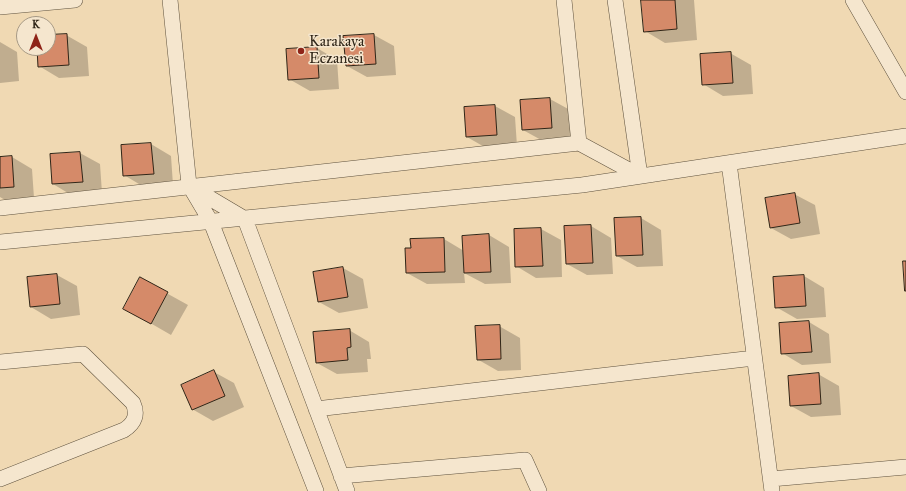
<!DOCTYPE html>
<style>
body{margin:0}
#map{position:relative;width:906px;height:491px;overflow:hidden;background:#f0d9b3;font-family:"IM FELL Great Primer",serif}
canvas{display:block}
.north{position:absolute;left:16px;top:16px;width:40px;height:40px;box-sizing:border-box;background:#f5e6ce;border:1px solid #a69985;border-radius:50%;rotate:0deg;font-size:11px;font-weight:700;line-height:16px;text-align:center;color:#2f2517}
.north::after{content:'';display:block;margin:auto;width:14px;height:18px;background:#8f2418;clip-path:polygon(50% 0,100% 100%,50% 72%,0 100%)}
</style>
<div id="map">
<canvas width="906" height="491"></canvas>
<div class="north">K</div>
</div>
<script>
const ctx = document.querySelector('canvas').getContext('2d');
ctx.lineJoin = 'round';
function fillPath(path, color) { ctx.fillStyle = color; ctx.fill(path, 'evenodd'); }
function trace(path, color, width, dash) { ctx.strokeStyle = color; ctx.lineWidth = width; ctx.lineCap = dash ? 'butt' : 'round'; ctx.setLineDash(dash || []); ctx.stroke(path); }
function write(font, color, halo, rows, align = 'center') {
  ctx.font = font + ' "IM FELL Great Primer",serif'; ctx.lineWidth = 3; ctx.setLineDash([]); ctx.textBaseline = 'middle'; ctx.strokeStyle = halo; ctx.fillStyle = color; for (const [text, x, y, turn = 0] of rows) {
    ctx.save(); ctx.translate(x, y); ctx.rotate((+turn || 0) * Math.PI / 180); ctx.textAlign = isNaN(turn) ? turn : align; if (halo) ctx.strokeText(text, 0, 0); ctx.fillText(text, 0, 0); ctx.restore();
  }
}
fillPath(new Path2D(`
 M642,0H694L697,40L665,43L645,31Z
 M66,35L87,47L89,76L59,78L39,66L38,48H48V36Z
 M374,35L394,46L396,75L367,77L347,66Z
 M0,42L17,52L19,81L0,83Z
 M317,48L337,60L339,89L310,91L289,79Z
 M730,53L751,65L753,94L723,96L703,84Z
 M550,99L570,110L572,139L543,141L523,130Z
 M495,106L515,117L517,146L488,149L467,137Z
 M151,144L171,156L173,185L144,187L124,175Z
 M80,153L100,164L102,193L73,196L53,184L51,155Z
 M12,157L32,169L34,198L5,200L0,197V158Z
 M794,194L815,205L820,234L791,239L771,228Z
 M641,218L661,230L663,266L637,267L617,256L615,219Z
 M591,226L611,238L613,274L587,275L567,264L565,227Z
 M541,229L561,240L562,277L536,278L516,266Z
 M489,235L509,247L511,283L485,284L464,273L465,283L427,284L407,273L412,249L444,239L464,251Z
 M343,268L363,279L368,308L339,313L319,302Z
 M57,275L77,286L80,315L51,319L31,307Z
 M804,276L824,288L826,317L797,319L776,307Z
 M141,279L188,305L171,335L145,320Z
 M809,322L829,334L831,363L802,365L782,353L780,324Z
 M499,326L520,338L521,370L498,371L477,359Z
 M349,330L369,342L371,359H367L368,372L337,374L317,363Z
 M214,372L234,383L244,407L213,421L192,409Z
 M818,374L839,386L841,415L811,417L791,406Z`), '#0003');
const building = new Path2D(`
 M641,0H675L677,29L644,32Z
 M67,34L69,65L38,67L37,48H48V35Z
 M374,34L376,64L346,66L343,36Z
 M317,47L319,78L288,80L286,49Z
 M731,52L733,83L702,85L700,54Z
 M550,98L552,128L522,130L520,100Z
 M495,105L497,135L466,137L464,107Z
 M151,143L154,174L123,176L121,145Z
 M80,152L83,182L52,184L50,154Z
 M12,156L14,187L0,188V157Z
 M795,193L800,223L770,228L765,198Z
 M641,217L643,255L616,256L614,218Z
 M591,225L593,263L566,264L564,226Z
 M541,228L543,266L515,267L514,229Z
 M489,234L491,272L464,273L462,236Z
 M444,238L445,272L406,273L405,248H411L410,239Z
 M903,261H906V291H905Z
 M343,267L348,297L318,302L313,272Z
 M57,274L60,304L30,307L27,277Z
 M804,275L806,306L775,308L773,277Z
 M140,277L168,292L151,324L123,309Z
 M809,321L812,352L781,354L779,323Z
 M500,325L501,359L477,360L475,326Z
 M350,329L351,347L347,348L348,360L316,363L313,332Z
 M214,370L225,396L192,410L181,385Z
 M819,373L821,404L790,406L788,376Z`);
fillPath(building, '#d58a69');
trace(building, '#2f2517', 1);
const street = new Path2D(`
 M170,0L189,185L211,222L316,491
 M564,0L579,143
 M615,0L640,176
 M853,0L906,92
 M0,7L75,0
 M729,163L772,491
 M191,187L245,219L347,491
 M0,208L579,143L640,176
 M0,242L582,185L906,136
 M0,362L83,354L133,403C138,414 135,423 124,430L0,479
 M316,409L754,358
 M341,476L525,460L539,491
 M771,479L906,467`);
trace(street, '#5f523e', 16);
trace(street, '#f5e6ce', 15);
for (const [x, y, r, color] of [
 [301,51,4,"#8f2418"]
]) { const dot = new Path2D(); dot.arc(x, y, r, 0, 2 * Math.PI); ctx.fillStyle = color; ctx.fill(dot); trace(dot, '#f5e6ce', 1.5); }
write('15px', '#2f2517', '#f5e6ce', [
 ["Karakaya",309,42],
 ["Eczanesi",309,59]
], 'left');
</script>
